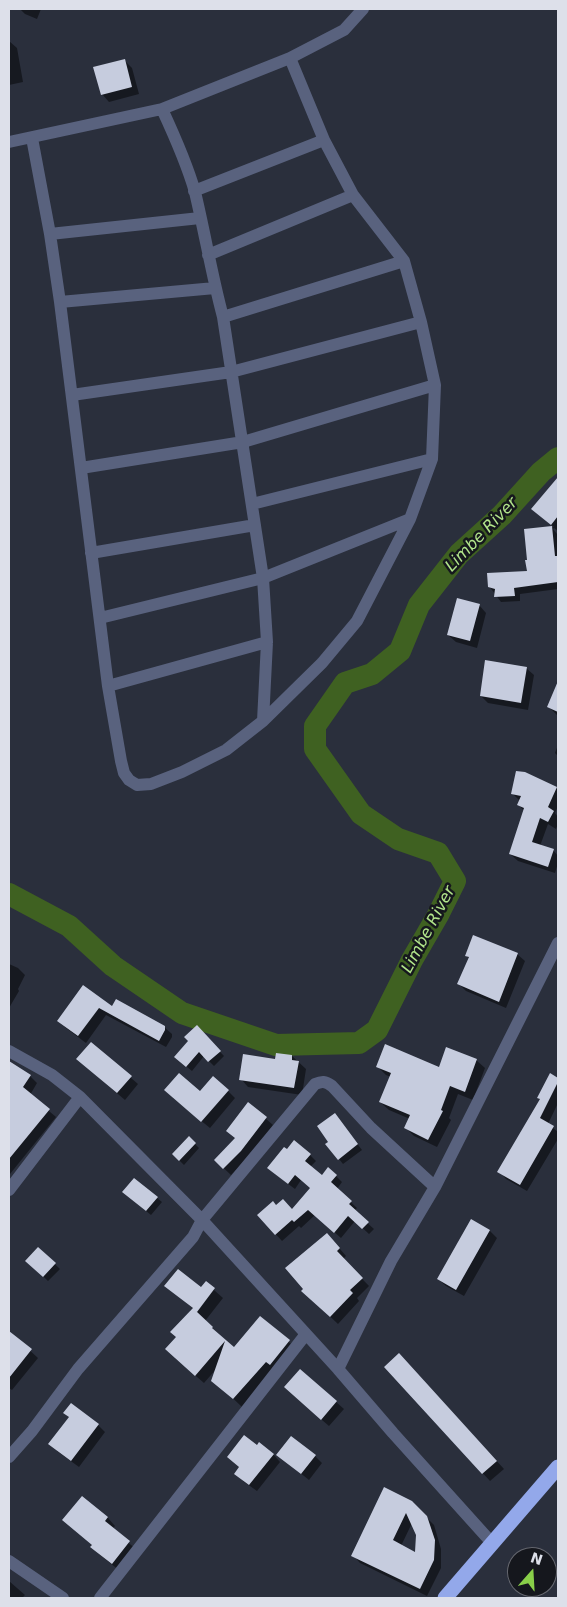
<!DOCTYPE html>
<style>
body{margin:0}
#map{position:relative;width:567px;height:1607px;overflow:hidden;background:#2a2f3c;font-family:"DejaVu Sans",sans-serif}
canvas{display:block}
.frame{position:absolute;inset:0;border:10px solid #dde0ea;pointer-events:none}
.north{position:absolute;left:507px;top:1547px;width:50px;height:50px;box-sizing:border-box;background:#15171d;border:1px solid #65676f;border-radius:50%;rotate:19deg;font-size:14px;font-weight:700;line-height:20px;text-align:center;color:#dde0ea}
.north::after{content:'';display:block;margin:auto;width:18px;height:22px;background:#89cf49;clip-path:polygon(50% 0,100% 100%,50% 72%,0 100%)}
</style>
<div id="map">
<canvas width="567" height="1607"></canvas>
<div class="frame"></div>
<div class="north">N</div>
</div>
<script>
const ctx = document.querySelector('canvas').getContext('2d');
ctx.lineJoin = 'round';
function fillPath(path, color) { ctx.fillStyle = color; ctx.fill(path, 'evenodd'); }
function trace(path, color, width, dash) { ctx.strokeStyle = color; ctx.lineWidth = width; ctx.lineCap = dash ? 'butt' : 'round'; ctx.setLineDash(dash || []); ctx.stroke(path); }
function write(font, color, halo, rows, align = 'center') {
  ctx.font = font + ' "DejaVu Sans",sans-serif'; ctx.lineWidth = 5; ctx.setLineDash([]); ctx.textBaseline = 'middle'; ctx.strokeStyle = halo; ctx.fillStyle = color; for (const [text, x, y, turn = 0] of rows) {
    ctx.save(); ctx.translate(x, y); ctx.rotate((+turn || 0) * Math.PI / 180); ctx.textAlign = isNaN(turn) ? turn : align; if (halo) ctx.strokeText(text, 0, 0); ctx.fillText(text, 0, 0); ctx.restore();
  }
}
fillPath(new Path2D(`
 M20,9H41L37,19L25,14Z
 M9,41L17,48L23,82L9,85Z
 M124,60L132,68L139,94L109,102L102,94Z
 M558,479V531L554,528L553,529L557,534L558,543V589L520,594V601L501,602L489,586L528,572L529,561L526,530L554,527L533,509Z
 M479,605L486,613L477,648L456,642L448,635Z
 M526,668L534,675L528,710L488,703L481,696Z
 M558,684V716L549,707Z
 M558,745V756L555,753Z
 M556,788L558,790V806L555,813L558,817V824L556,829L548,824L540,846L553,850L558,856V863L555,873L518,861L510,854L524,811L519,805L520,801L513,794Z
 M517,954L525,961L506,1008L466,991L459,984L470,959L466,955Z
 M9,964L18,968L25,975L18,989L19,991L9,1008Z
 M83,987L112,1008L164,1027L172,1034V1037L166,1047L106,1015L86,1043L66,1028L58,1021Z
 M196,1027L224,1056L214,1066L204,1056L192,1071L181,1062Z
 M91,1043L138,1084L125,1100L85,1066Z
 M292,1056L306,1069L302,1095L248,1087L241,1079L276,1061Z
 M476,1060L485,1068L473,1100L458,1094L449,1118L451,1120L437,1147L414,1136L405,1127L410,1119L389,1110L380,1102L391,1077L386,1075L377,1066L439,1068Z
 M9,1062L30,1076L37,1083L30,1095L56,1117L10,1174L9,1089L13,1085L9,1082Z
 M550,1075L558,1079V1103L548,1124L558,1132V1139L527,1191L506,1179L499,1171L541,1100L539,1098Z
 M228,1091L235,1098L210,1128L173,1098Z
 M249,1104L273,1125L248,1157L231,1175L215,1160L236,1139Z
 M339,1120L362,1150L343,1164L339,1159L330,1142Z
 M189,1138L199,1148L184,1165L173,1154Z
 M310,1155L316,1161L310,1167L322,1177L336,1176L342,1182L337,1189L357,1208L354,1211L374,1229L369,1234L355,1221L341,1238L315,1215L301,1228L299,1226L282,1241L259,1216L277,1206L293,1210L311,1188L301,1180L295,1189L275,1174Z
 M129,1197L157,1198L162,1202L151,1215Z
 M490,1231L497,1238L464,1296L446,1286L438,1279Z
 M334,1242L346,1256L343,1259L369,1286L357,1298L359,1301L338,1324L303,1291Z
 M38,1248L60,1269L48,1281L27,1261Z
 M206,1283L223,1298L205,1321L234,1349L260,1317L298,1350L242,1407L220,1386L217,1368L204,1383L175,1358L178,1338L194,1309L166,1286L201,1289Z
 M12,1334L38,1358L12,1390L9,1388V1338Z
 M406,1362L504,1469L490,1481L385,1367Z
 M300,1370L344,1409L329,1426L293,1395Z
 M70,1417L98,1425L105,1432L79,1467L57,1451Z
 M257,1447L273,1454L280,1462L257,1491L243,1481L240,1468L228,1457Z
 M278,1455L315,1456L322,1463L309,1480Z
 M82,1497L108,1518L115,1526L112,1529L137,1550L120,1571L99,1554L93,1545L63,1520Z
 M411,1502L434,1525L441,1549V1568L427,1596L360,1563L353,1555ZM412,1523L417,1535V1554L401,1546Z
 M9,1581L25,1595L22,1598H9Z`), '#0007');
trace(new Path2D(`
 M9,894L69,926L113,966L182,1013L276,1045L359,1043L377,1030L412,960L438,915L455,881L438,853L398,839L361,814L315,749V726L345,683L372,674L400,651L419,605L459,554L502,515L541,472L558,458`), '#3f6121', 22);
fillPath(new Path2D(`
 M125,59L132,87L101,95L93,67Z
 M558,477V516L551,525L531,509Z
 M552,526L555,556H558V582L514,588L515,596L494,597L495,589L488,587L487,573L527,571L525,560H527L524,529Z
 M457,598L480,604L470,641L447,635Z
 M485,660L527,667L521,703L480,696Z
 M558,681V712L547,707Z
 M516,771L525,772L557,787L548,807L554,811L548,822L540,818L532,842L554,849L548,867L509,854L524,808L517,805L521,796L511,794Z
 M473,935L518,953L499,1002L457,984L469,957L465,956Z
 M83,985L112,1006L116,999L165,1026V1030L159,1041L99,1008L78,1036L57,1021Z
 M197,1025L221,1051L208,1062L199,1052L186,1067L174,1057L188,1041L184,1037Z
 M91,1042L132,1076L117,1093L76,1059Z
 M385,1044L439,1067L446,1047L477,1059L465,1092L450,1086L441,1110L443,1111L428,1140L404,1128L410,1115L379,1102L391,1073L376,1067Z
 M276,1053L292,1055V1060L299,1061L294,1088L239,1080L243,1054L275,1059Z
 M9,1061L31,1075L23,1087L50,1109L9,1159Z
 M179,1073L200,1091L213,1076L229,1090L201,1122L164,1090Z
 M550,1073L558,1078V1082L540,1118L554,1126L520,1185L497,1172L540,1099L537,1098Z
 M248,1102L267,1117L241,1151L223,1169L214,1160L235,1138L226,1131Z
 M335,1113L358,1144L338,1160L325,1144L328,1142L317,1126Z
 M189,1136L196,1143L179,1161L172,1154Z
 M294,1140L311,1154L305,1161L322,1175L328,1167L337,1175L331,1182L352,1201L349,1204L369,1222L362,1229L348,1216L334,1233L308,1210L294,1222L292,1220L275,1235L257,1215L273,1201L276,1205L283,1199L292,1209L310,1188L295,1175L288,1184L267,1168L284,1147L287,1149Z
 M134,1178L158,1197L146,1211L122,1192Z
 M471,1219L490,1230L456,1290L437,1279Z
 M327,1233L340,1248L337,1251L363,1278L350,1290L353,1293L330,1317L301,1291L303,1289L285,1268Z
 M38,1247L56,1263L43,1277L25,1261Z
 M178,1269L201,1287L206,1281L215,1288L197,1312L196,1311L213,1327L212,1328L234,1347L260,1316L290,1340L270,1365L266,1362L233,1399L211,1381L225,1341L195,1376L165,1349L176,1337L170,1332L193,1308L164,1286Z
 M9,1331L32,1349L9,1378Z
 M399,1353L497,1461L482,1474L384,1367Z
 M300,1369L337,1401L321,1420L284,1387Z
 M71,1403L99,1424L71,1461L48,1444L69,1417L63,1413Z
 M244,1435L257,1445L259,1442L274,1454L249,1485L234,1474L239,1467L227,1457Z
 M291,1436L316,1455L301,1474L276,1455Z
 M384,1487L412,1501L427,1516L435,1540L434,1560L420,1589L351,1556ZM406,1513L416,1535L415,1552L393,1540Z
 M82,1496L108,1517L105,1521L130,1541L112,1564L90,1547L92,1545L62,1520Z`), '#c6ccde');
trace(new Path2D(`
 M162,109C175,137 187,164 195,192C205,234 212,276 223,317L263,578L267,642L263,721
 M32,138L50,234L60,302L108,686L121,761L124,773L129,780L137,785L151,784L182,772L226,750L263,721L322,663L357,621L410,519L432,459L435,385L421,322L404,261L353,195L324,140L290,58
 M9,142L162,109L290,58L344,30L363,9
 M194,191L324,140
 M50,234L200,218
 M208,255L353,195
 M60,302L215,288
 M223,317L404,261
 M72,395L231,372L421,322
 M81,468L243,442L435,385
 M252,504L432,459
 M91,553L255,525
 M100,618L263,578L410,519
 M108,686L267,642
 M9,1051L52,1075L80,1097L202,1220L338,1369L393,1433L492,1543
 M9,1190L80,1097
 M338,1369L391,1261L435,1187L558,943
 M9,1457L32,1431L78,1369L193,1237L202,1220L315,1084C322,1081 325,1081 332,1086L371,1128L435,1187
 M9,1561L63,1598
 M100,1598L306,1334`), '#59627e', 12);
trace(new Path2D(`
 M445,1598L558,1467`), '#93a8ea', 15);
write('italic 16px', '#b2e58b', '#15171d', [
 ["Limbe River",482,535,-46],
 ["Limbe River",429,930,-62]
]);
</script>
